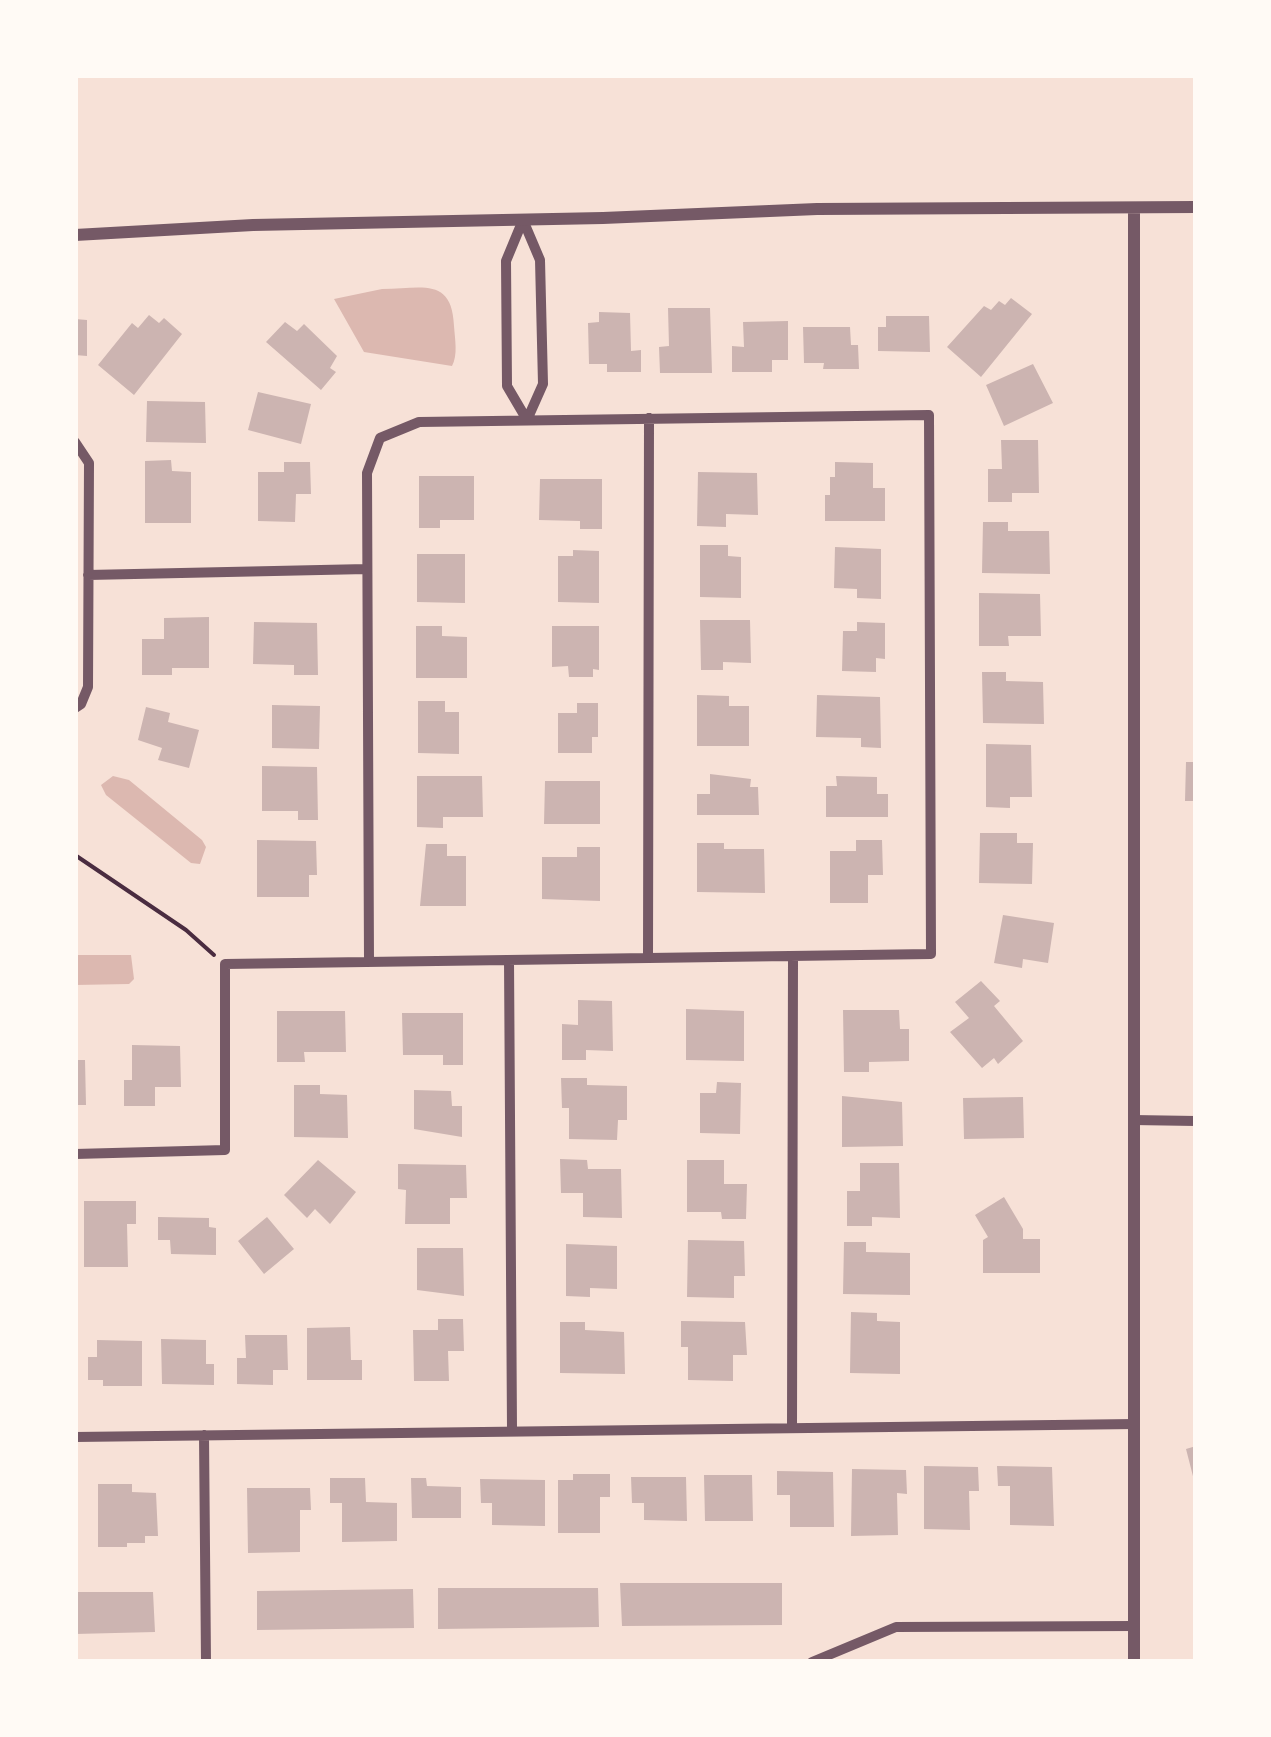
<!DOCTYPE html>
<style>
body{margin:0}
#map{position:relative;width:1271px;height:1737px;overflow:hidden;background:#f7e1d7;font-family:Arial,sans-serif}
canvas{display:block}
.frame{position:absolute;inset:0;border:78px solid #fffaf5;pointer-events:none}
</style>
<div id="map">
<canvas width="1271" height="1737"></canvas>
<div class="frame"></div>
</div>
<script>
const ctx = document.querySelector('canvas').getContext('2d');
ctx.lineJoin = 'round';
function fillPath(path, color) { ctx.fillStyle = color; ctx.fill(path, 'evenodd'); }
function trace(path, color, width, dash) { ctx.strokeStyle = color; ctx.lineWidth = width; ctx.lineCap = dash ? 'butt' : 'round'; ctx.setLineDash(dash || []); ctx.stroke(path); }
fillPath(new Path2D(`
 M382,289C421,289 452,276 454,326C455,340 458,355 452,366L364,352L334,299Z
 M113,776L129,780L202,840L206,847L200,864L191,863L106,795L101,785Z
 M75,955H131L134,979L129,984L75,985Z`), '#dcb8b0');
fillPath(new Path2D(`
 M1011,298L1032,314L981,377L947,347L984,306L991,310L999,301L1005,305Z
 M668,308H710L712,373H660L659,347L669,346Z
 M599,312L630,313L631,351L641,350V372H607V364H589L588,323L599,322Z
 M149,315L159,323L164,318L182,334L134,395L98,365L132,323L138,328Z
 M886,316H929L930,352L878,351V327H886Z
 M75,319L87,320V356L75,355Z
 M788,321V360H772V372H732V346L744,347L743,322Z
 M285,322L297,331L304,324L337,356L330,368L336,372L321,390L266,342Z
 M803,327H850L851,345H858L859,369H823L824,363H804Z
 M1033,364L1053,403L1004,426L986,385Z
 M258,392L311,404L301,444L248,430Z
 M147,401L205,402L206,443L146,442Z
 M1001,440H1038L1039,493H1012V502H988V469H1002Z
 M171,460L172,471L191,472V523H145V461Z
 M284,462H310L311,494H296L295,522L258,521V472H284Z
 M835,462L873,463V488H885V521H825V495H830V477H835Z
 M698,472L757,473L758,515L726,514V527L697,526Z
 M419,476H474V520H440V528H419Z
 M540,479H602V529H580V521L539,520Z
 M983,522H1008V531H1049L1050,574L982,573Z
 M700,545H728V556L741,557V598L700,597Z
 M835,547L881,549V599L857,598V589L834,588Z
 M573,550L599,551V603L558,602V556H573Z
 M417,554H465V603L417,602Z
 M979,593L1040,594L1041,636H1008L1009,646H979Z
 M209,617V668H172V675H142V639H164V618Z
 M700,620H750L751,663L723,662V670H701Z
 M254,622L317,623L318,675H294V665L253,664Z
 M857,622L885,623V659L876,658V672L842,671L843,631H857Z
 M416,626H442V636L467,637V678H416Z
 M552,626H599V670L593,669V677H569L568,666L552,667Z
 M982,672H1006V681L1043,682L1044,724L983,723Z
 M697,695L729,696V706H749V746H697Z
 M817,695L880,697L881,748L861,747V738L816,737Z
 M418,701H445V712H459V754L418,753Z
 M577,703H598V737H592V753H558V713H577Z
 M272,705L320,706L319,749L272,748Z
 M146,707L170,713L168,722L199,730L189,768L158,760L162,748L138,740Z
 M986,744L1031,745L1032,797H1010V808L986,807Z
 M1186,762H1196V801H1185Z
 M262,766L317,767L318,820H298V811H262Z
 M710,774L751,779L750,787H758L759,815H697V794H710Z
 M417,776H482L483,817H443V828L417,827Z
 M836,776L877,777V794H888V817H826V786H837Z
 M545,781H600V824H544Z
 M980,833H1017V843H1033L1032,884L979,883Z
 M257,840L316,841L317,875H309V897H257Z
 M856,840H882L883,875H868V903H830V851H856Z
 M697,843H724V849H764L765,893L697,892Z
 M426,844H447V856H466V906H420Z
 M577,847H600V901L542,899V857H577Z
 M1003,915L1054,923L1048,963L1023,959L1022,968L994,963Z
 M981,981L1000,1001L994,1006L1023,1041L998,1064L994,1058L982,1068L950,1032L969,1018L955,1002Z
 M578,1000L612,1001L613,1051L586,1050V1060H562V1024L578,1025Z
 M686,1009L744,1011V1061L686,1060Z
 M843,1010H899L900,1029H909V1061L869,1062V1072H844Z
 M277,1011H345L346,1052H304L305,1062H277Z
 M402,1013H463V1065H443V1055H403Z
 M132,1045L180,1046L181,1087H155V1106H124V1080H132Z
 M75,1060H85L86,1105H75Z
 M561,1078H587V1085L627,1086V1120H618L617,1140L569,1139V1108H562Z
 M717,1082L741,1083L740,1134L700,1133V1093H716Z
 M294,1085H320V1094L347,1095L348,1138L294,1137Z
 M414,1090L451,1091L452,1106H462V1137L414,1129Z
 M842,1096L902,1102L903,1146L842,1147Z
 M1023,1097L1024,1138L964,1139L963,1098Z
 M560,1159L587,1160L588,1169H621L622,1218L583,1217V1193H561Z
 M318,1160L356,1192L330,1224L315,1209L307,1218L284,1195Z
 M687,1160H724V1184H747L746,1219H722L721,1212H687Z
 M860,1163H899L900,1218L872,1217V1226H847V1191H860Z
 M398,1164L466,1165L467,1198H450V1224H405L406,1190L398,1189Z
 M1004,1197L1023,1229V1239H1040V1273H983V1240L988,1237L975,1215Z
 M84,1201H136V1224H127L128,1267H84Z
 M158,1217L209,1218V1227L216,1228V1255L171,1254L170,1240H158Z
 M267,1217L294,1249L264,1274L238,1241Z
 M688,1240L744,1241L745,1276H734V1298L687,1297Z
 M844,1242H866V1252L910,1253V1295L843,1294Z
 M566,1244L617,1246V1289L590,1288V1297L566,1296Z
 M417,1248H463L464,1296L417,1290Z
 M851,1312L877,1313V1321L900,1322V1374L850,1373Z
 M438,1319H463L464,1351H448L449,1381H414L413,1330H438Z
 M681,1321L745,1322L747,1355H733V1381L688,1380V1347H681Z
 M560,1322H585V1330L624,1332L625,1374L560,1373Z
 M350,1327L351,1360H362V1380H307V1328Z
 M245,1335H287L288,1370H273V1385L237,1384V1358H246Z
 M161,1339L206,1340V1364H214V1385L162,1384Z
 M97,1340L142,1341V1386H103V1380H88V1357H97Z
 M1196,1446V1484H1195L1186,1449Z
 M924,1466L978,1467L979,1491H969L970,1530L924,1529Z
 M997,1466L1052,1467L1054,1526L1010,1525V1486H998Z
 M852,1469L906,1470L907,1494L897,1493L898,1535L851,1536Z
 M777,1471L833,1472L834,1527H790V1495H777Z
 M573,1474H610V1497H600V1533H558V1480H573Z
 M704,1475H752L753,1521H705Z
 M631,1477H686L687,1521L644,1520V1503H632Z
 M330,1478H365L366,1502L397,1503V1541L342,1542V1503H330Z
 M411,1478H426L427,1486L461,1487V1518H412Z
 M480,1479L545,1480V1526L492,1525V1503H481Z
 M98,1484H132V1492L156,1493L158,1536H145V1543H127V1547H98Z
 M247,1488H310L311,1510H300V1552L248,1553Z
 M620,1583H782V1625L622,1626Z
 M438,1588H598L599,1627L438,1629Z
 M413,1589L414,1628L257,1630V1591Z
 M75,1592H153L155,1632L75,1634Z`), '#ccb4b1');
trace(new Path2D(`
 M75,855L186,930L214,955`), '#4a2c40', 4);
trace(new Path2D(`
 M523,220L506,261L507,386L527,420
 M523,220L540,260L543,384L527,420
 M75,442L89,463L88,687L81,704L75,708
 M88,575L367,569
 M648,958L649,418
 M509,960L512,1429
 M1133,1120L1196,1121
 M75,1154L225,1150V964L931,954L929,415L419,422L380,438L367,473L369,962
 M792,1425L793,956
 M204,1435L206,1662
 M75,1437L1135,1424
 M812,1662L896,1627L1134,1626`), '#755966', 10);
trace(new Path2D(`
 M75,235L253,225L603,218L817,209L1196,207
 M1134,1662V208`), '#755966', 12);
</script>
